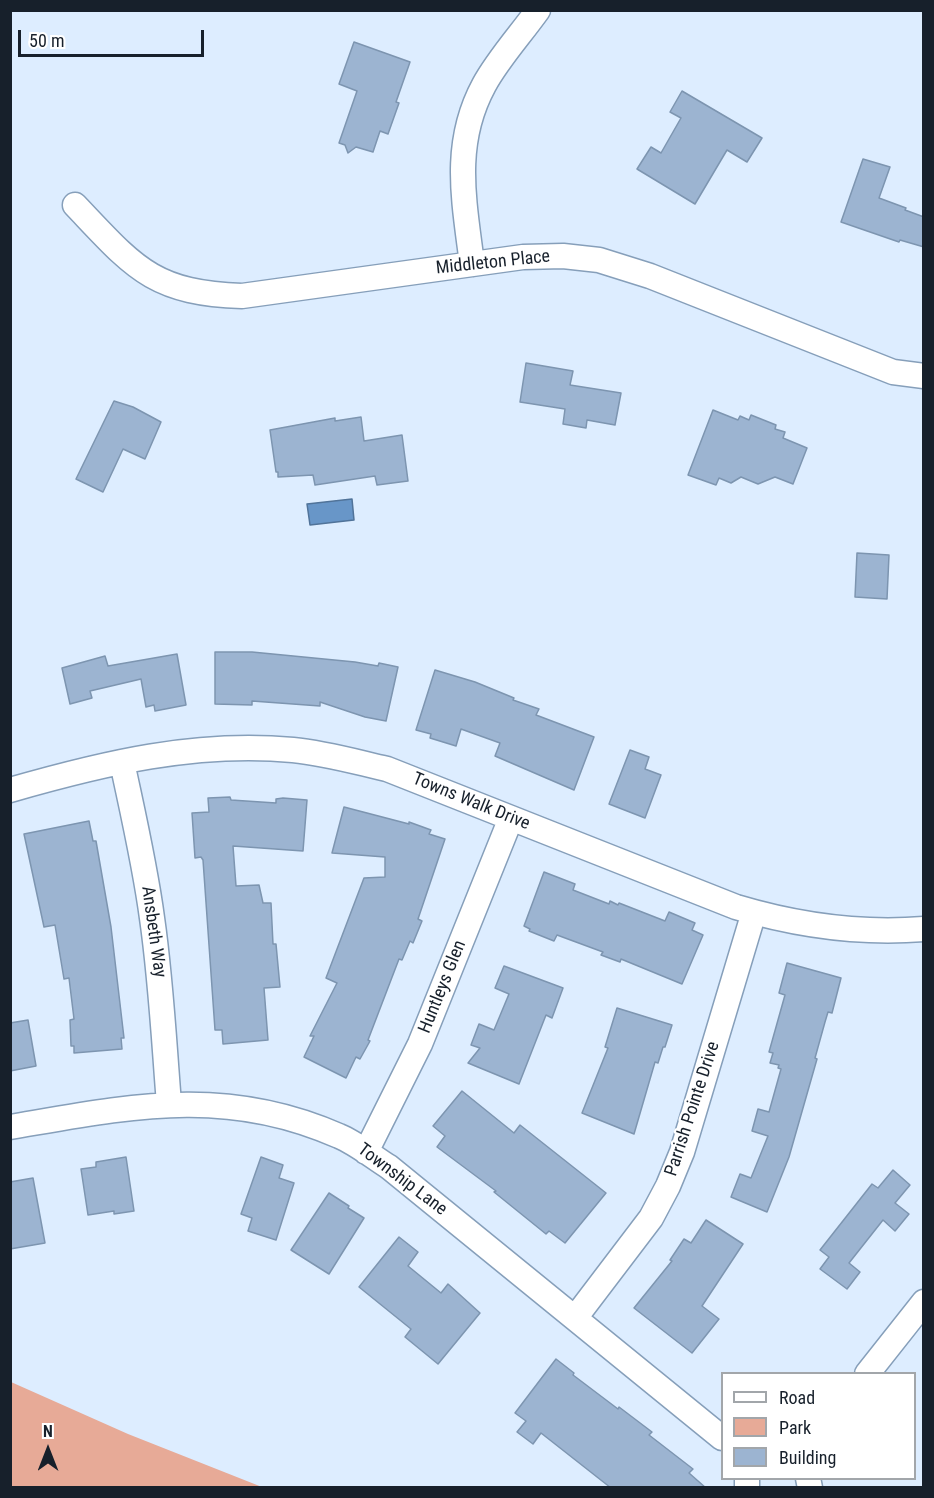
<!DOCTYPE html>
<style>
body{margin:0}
#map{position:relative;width:934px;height:1498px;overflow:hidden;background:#ddedff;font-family:"Roboto Condensed",sans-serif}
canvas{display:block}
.frame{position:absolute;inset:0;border:12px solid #17202b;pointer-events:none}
.legend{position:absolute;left:721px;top:1372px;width:195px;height:108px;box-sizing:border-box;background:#fff;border:2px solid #a2a6aa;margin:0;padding:8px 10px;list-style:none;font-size:18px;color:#17202b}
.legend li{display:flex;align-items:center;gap:12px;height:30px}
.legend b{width:30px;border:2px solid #a2a6aa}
.north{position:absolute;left:18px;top:1420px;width:60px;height:60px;-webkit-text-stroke:4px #fff;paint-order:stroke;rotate:0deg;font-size:16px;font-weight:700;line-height:24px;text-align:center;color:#17202b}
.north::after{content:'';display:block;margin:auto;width:21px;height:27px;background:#17202b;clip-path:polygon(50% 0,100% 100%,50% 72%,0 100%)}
.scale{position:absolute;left:18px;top:30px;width:186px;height:27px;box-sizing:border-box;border:3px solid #17202b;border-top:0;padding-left:8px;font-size:18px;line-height:21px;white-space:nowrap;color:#17202b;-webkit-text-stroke:4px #fff;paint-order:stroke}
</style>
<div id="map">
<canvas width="934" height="1498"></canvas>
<div class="frame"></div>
<ul class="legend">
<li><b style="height:8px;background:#fff"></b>Road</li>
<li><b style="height:16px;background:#e7aa97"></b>Park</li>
<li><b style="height:16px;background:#9cb4d1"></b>Building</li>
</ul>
<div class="north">N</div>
<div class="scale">50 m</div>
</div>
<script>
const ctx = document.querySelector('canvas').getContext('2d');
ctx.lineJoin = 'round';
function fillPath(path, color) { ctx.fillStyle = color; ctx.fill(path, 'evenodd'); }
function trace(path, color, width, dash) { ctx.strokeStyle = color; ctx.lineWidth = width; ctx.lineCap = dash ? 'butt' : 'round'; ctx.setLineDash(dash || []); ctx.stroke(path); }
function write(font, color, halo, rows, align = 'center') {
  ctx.font = font + ' "Roboto Condensed",sans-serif'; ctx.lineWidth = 4.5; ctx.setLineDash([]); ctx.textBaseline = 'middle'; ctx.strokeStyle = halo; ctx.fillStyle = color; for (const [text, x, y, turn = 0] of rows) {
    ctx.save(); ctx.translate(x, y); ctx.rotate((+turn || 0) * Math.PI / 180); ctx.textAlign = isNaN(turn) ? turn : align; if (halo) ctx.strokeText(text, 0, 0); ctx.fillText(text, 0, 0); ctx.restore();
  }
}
fillPath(new Path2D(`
 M11,1382L128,1434L262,1487H11Z`), '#e7aa97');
const water = new Path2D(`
 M352,499L354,520L310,525L307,504Z`);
fillPath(water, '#6896c8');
trace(water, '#507399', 1.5);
const building = new Path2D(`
 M354,42L410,62L396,102L399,103L388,134L380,131L373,152L356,147L348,153L345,145L339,143L357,91L339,84Z
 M682,91L762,138L747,162L727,150L695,204L637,169L651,147L661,153L681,118L670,112Z
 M863,159L890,167L879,198L906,208L905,210L924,217V247L900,240L899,242L841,222Z
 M526,363L573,371L570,385L621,393L615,425L587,420L586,428L563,424L565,409L520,402Z
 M114,401L133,407L161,422L145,459L123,449L103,492L76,479Z
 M713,410L738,420L740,416L749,420L751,415L776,425L775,429L785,432L783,438L807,448L793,484L775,477L758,484L741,477L731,483L719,478L716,485L688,475Z
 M361,417L364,441L402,435L408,481L377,485L375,476L315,485L313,475L278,477V472H276L270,430L335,418V421Z
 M857,553L889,555L887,599L855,597Z
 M215,652H252L355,662L378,666L379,663L398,667L386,721L365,717L320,702V706L252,701V705L215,704Z
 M177,654L186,705L155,711L154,705L146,707L141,679L90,691L92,698L70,704L62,668L105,656L108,666Z
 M435,670L475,682L514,698L513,700L539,709L536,715L594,737L574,790L495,756L500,743L461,729L456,746L430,738L431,734L416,730Z
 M630,750L649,757L645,769L661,775L645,818L609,804Z
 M230,797L231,800L276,803V799L283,798L307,800L303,851L233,846L236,886L259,885L263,903H271L273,944H276L280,987L264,988L268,1040L223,1044L222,1030H215L203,860L201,857L195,858L192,813L209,812L208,798Z
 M344,807L409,824V822L431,830L429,834L445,839L418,919L422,921L413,943L410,941L402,960L399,959L368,1040L370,1041L360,1059L356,1057L346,1078L304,1057L314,1036H310L337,983L326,978L364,878L385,877V857L332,853Z
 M89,821L93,841H96L111,927L124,1038H121L122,1049L74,1053V1046H71L70,1020L74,1019L69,978L64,979L55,925L44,927L24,834Z
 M544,872L575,884L573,890L609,904L610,901L618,905L619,903L665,921L669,912L695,923L692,930L703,935L682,984L621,959L620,962L601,955L603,952L557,935L554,941L529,931L530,929L524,926Z
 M787,963L841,978L832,1013L828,1012L825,1022L815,1058L817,1059L789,1157L767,1212L731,1197L740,1174L751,1178L768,1136L752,1131L758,1109L769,1112L781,1069L778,1068L779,1065L770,1063L773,1053L769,1052L785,995L779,993Z
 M504,966L563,988L552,1018L546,1015L519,1084L468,1063L480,1048L471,1045L479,1024L494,1030L509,994L495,988Z
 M617,1008L672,1025L665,1047H663L658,1063L655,1062L634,1134L582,1113L608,1048L605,1047Z
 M28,1020L36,1066L10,1071V1023Z
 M462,1091L514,1133L520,1125L606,1193L565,1243L549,1231L546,1234L494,1192L496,1191L437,1147L445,1136L433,1126Z
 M126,1157L134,1211L114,1214V1211L88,1215L81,1169L96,1167V1162Z
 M261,1157L283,1165L279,1178L294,1183L276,1240L248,1231L252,1218L241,1214Z
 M893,1170L910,1185L895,1203L909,1214L895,1231L883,1220L849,1263L860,1272L847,1289L820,1269L829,1257L820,1250L872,1184L878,1188Z
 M33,1178L45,1243L10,1249V1182Z
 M329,1193L349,1206L348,1208L364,1218L329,1274L291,1250Z
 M706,1220L743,1244L702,1306L719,1319L692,1353L634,1308L672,1261L670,1260L684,1239L691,1243Z
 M399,1237L418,1252L408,1266L441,1293L448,1284L480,1313L438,1364L405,1337L411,1329L359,1287Z
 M556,1359L574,1373L573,1375L618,1409L619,1407L652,1432L649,1435L693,1469L689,1473L706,1488H611L541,1433L533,1444L517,1432L526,1421L515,1413Z`);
fillPath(building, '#9cb4d1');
trace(building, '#7d95b0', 1.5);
const minor = new Path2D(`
 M75,205C134,267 152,293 242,296L523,257L563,256L599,260L650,276L893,372L924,376
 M472,264C464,200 452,144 484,85C498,59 521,34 538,10
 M122,762C133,814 145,865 152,918C161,980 164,1042 169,1104
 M10,790C104,763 196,741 293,750C325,753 356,762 387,769L736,907C796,925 861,934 924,929
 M10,1127C128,1107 224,1085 339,1136C356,1143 373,1157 389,1167L722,1438
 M366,1152L420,1044L511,818
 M575,1318L651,1218L668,1186L682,1152L754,912
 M867,1374L924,1302
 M808,1478L810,1488
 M747,1488V1478`);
trace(minor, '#869fba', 27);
trace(minor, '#fff', 24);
write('18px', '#17202b', '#fff', [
 ["Middleton Place",493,263,-6],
 ["Towns Walk Drive",471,802,22],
 ["Ansbeth Way",153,932,82],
 ["Huntleys Glen",443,987,-68],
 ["Parrish Pointe Drive",693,1109,-72],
 ["Township Lane",402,1180,37]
]);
</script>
